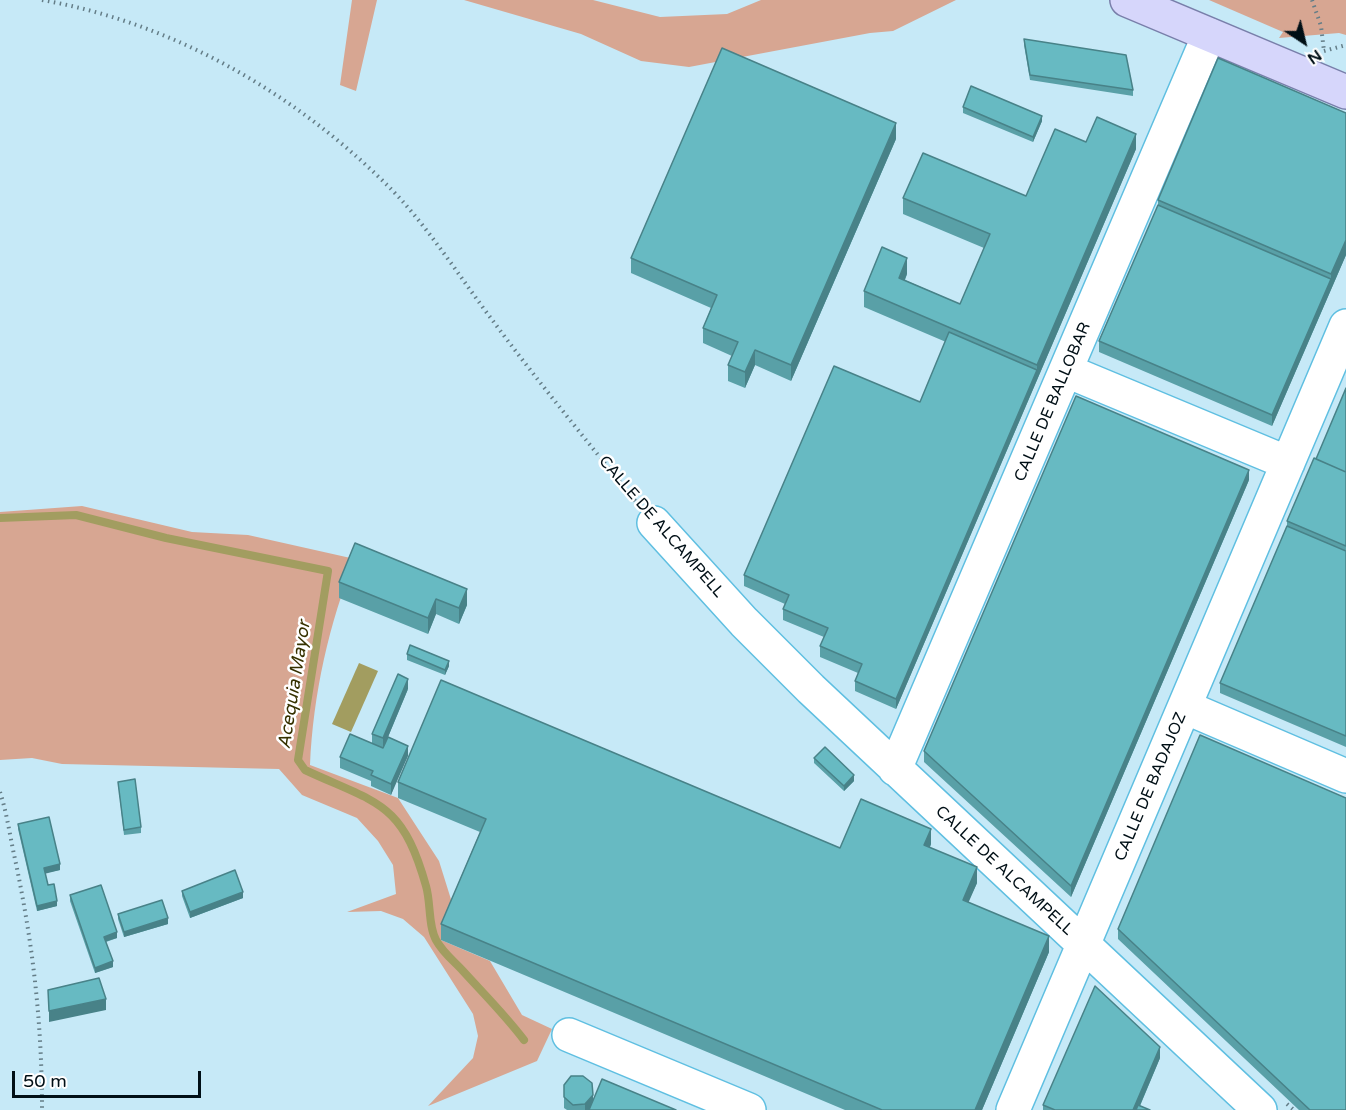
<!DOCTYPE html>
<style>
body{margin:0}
#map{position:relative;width:1346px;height:1110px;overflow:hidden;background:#c6e9f7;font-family:"Varela Round",sans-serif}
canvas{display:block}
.north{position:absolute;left:1274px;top:12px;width:60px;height:60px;-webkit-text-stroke:4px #fff;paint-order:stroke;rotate:145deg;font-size:16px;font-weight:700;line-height:24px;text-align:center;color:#000f16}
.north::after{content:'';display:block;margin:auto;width:21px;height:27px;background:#000f16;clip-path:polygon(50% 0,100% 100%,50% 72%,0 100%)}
.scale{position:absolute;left:12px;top:1071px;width:189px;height:27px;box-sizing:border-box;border:3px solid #000f16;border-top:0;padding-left:8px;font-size:18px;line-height:21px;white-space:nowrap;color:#000f16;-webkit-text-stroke:4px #fff;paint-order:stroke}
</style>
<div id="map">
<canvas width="1346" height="1110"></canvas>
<div class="north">N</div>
<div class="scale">50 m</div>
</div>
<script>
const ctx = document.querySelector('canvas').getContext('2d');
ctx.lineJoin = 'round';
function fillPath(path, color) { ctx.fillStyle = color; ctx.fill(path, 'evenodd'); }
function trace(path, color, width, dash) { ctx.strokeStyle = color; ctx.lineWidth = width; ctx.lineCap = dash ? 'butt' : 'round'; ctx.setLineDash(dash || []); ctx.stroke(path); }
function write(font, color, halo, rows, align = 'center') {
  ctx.font = font + ' "Varela Round",sans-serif'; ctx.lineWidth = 5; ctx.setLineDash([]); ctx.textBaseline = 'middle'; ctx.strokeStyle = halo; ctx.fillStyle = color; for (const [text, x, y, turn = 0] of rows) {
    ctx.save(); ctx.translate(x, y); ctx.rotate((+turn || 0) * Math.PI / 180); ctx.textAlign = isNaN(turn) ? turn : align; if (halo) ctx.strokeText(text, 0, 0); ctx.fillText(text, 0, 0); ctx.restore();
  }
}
fillPath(new Path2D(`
 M352,0H377L356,91L340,85Z
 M464,0H593L660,17L727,14L761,0H956L893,31L870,33L689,67L641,61L581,34Z
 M1209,0H1346V35L1339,33L1279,38L1283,32Z
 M82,506L192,532L248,535L355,559C329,623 313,695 310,765L398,798L439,861L454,909L441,940L490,961L522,1015L552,1029L537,1061L428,1106L473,1058L478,1036L473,1014L424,937L403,919L381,911L347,912L396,894L393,865L378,841L357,818L302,795L279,769L62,764L32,758L0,760V512Z`), '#d7a692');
fillPath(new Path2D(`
 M359,663L378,671L351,732L332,724Z`), '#a29d60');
trace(new Path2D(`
 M0,518L76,515L166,538L328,571L298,760L305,770C378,804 402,801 426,886C431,903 428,925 436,940C443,953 454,961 463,971C484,994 506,1016 524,1040`), '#a29d60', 8);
const minor = new Path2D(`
 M1067,371L1288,463
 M654,523L744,622L811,689L1260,1110
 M1185,707L1346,776
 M895,769L1209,35
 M569,1035L749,1110
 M1013,1110L1346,326`);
const major = new Path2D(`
 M1127,0L1346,92`);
trace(minor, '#5fbfe1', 36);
trace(major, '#797faa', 36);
trace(new Path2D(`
 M42,0C173,23 293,92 387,185C425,222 461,279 493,321C539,383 588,442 636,502
 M1312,0L1321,26L1324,51
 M1324,51L1346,45
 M0,792C7,813 10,837 15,859C33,944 42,1023 42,1110
 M1287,1104L1294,1110`), '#647d87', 4, [1.5, 4.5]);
trace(minor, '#fff', 33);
trace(major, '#d6d6fb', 33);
fillPath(new Path2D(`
 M1024,39L1133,90V96L1030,80L1024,45Z
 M963,107L1042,121L1033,142L963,113Z
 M896,139L791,381L755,365L745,388L728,381V365L732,356L703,343V328L711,308L631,273V258Z
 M1086,142L1136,149L896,709L855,691V681L858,673L820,657V646L824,637L783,620V609L785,604L744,586V575L920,402L946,342L864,307V291L907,274L905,280L960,304L984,248L903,214V198L1026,196Z
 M1158,200L1346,255L1272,426L1099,352V341L1158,205Z
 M1346,388V747L1220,693V683L1287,526V521L1316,459Z
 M1249,480L1071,897L924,762V751Z
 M339,582L467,605L459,624L436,614L428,634L339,598Z
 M407,654L449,666L445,675L407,660Z
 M408,689L388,737L408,746L391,795L371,786V781L340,768V757L372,743V734Z
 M814,758L854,781L844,791L814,763Z
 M118,782L141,827V833L124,835Z
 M398,782L840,848L931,844L930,847L977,883L968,902L1049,952L982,1110H845L441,940V924L480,832L398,798Z
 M18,824L60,870L45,873L48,885L57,906L37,911L18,829Z
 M182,891L243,898L190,918L182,896Z
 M70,895L117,938L106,942L113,967L95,973L70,901Z
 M118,914L168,924L124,937L118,919Z
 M1118,929L1346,1110H1299L1118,939Z
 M1160,1058L1140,1106L1150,1110H1043V1105Z
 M564,1085L593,1100L676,1110H567L564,1108Z`), '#59a0a7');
fillPath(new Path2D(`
 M1042,116V121L1033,142V137Z
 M896,123V139L791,381V365Z
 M1136,134V149L896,709V699L1037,370V365Z
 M1346,240V255L1272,426V415L1331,279V274Z
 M907,258V274L899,293V278Z
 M755,350V365L745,388V372Z
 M1249,470V480L1071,897V886Z
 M467,589V605L459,624V608Z
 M436,599V614L428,634V618Z
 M449,661V666L445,675V670Z
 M408,679V689L383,749V738Z
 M408,746V756L391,795V784Z
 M854,775V781L844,791V786Z
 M931,829V844L924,861V845Z
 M60,864V870L44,874V868Z
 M977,867V883L963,915V900Z
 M243,892V898L190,918V912Z
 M57,901V906L37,911V906Z
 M168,918V924L124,937V932Z
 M117,932V938L104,942V937Z
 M1049,936V952L982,1110H975Z
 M113,961V967L95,973V968Z
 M106,999V1010L49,1022V1011Z
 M1160,1047V1058L1138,1110H1133Z
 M593,1095V1106L589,1110H585V1104Z`), '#488288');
const building = new Path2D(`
 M1024,39L1126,55L1133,90L1030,75Z
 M722,48L896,123L791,365L755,350L745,372L728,365L738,342L703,328L717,295L631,258Z
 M1218,58L1346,113V240L1331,274L1158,200Z
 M971,86L1042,116L1033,137L963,107Z
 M1097,117L1136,134L1037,365L864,291L882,247L907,258L899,278L960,304L990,234L903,198L923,153L1026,196L1055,129L1086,142Z
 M1158,205L1331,279L1272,415L1099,341Z
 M949,332L1037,370L896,699L855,681L862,664L820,646L828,628L783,609L789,595L744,575L834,366L920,402Z
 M1346,388V472L1316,459Z
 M1076,396L1249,470L1071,886L924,751Z
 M1314,458L1346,472V546L1287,521Z
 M1287,526L1346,551V736L1220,683Z
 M355,543L467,589L459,608L436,599L428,618L339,582Z
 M410,645L449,661L445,670L407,654Z
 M398,674L408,679L383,738L372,734Z
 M441,680L840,848L861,799L931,829L924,845L977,867L963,900L1049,936L975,1110H882L441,924L486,819L398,782Z
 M350,734L383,748L388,737L408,746L391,784L371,775L373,771L340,757Z
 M1200,735L1346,798V1110H1310L1118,929Z
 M825,747L854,775L844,786L814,758Z
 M135,779L141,827L124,830L118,782Z
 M49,817L60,864L44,868L48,885L54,884L57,901L37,906L18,824Z
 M235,870L243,892L190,912L182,891Z
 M101,885L117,932L104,937L113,961L95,968L70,895Z
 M162,900L168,918L124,932L118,914Z
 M99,978L106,999L49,1011L48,990Z
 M1095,986L1160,1047L1133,1110H1055L1043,1105Z
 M571,1076H583L592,1083L593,1095L585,1104L573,1105L564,1097V1085Z
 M602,1079L676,1110H589Z
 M1138,1105L1150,1110H1136Z`);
fillPath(building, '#67bac2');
trace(building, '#488288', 1.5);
write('16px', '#000f16', '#fff', [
 ["CALLE DE BALLOBAR",1053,402,-67],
 ["CALLE DE ALCAMPELL",661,527,49],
 ["CALLE DE BADAJOZ",1151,787,-67],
 ["CALLE DE ALCAMPELL",1004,871,43]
]);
write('italic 18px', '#363100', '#fff', [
 ["Acequia Mayor",295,685,-81]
]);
</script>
